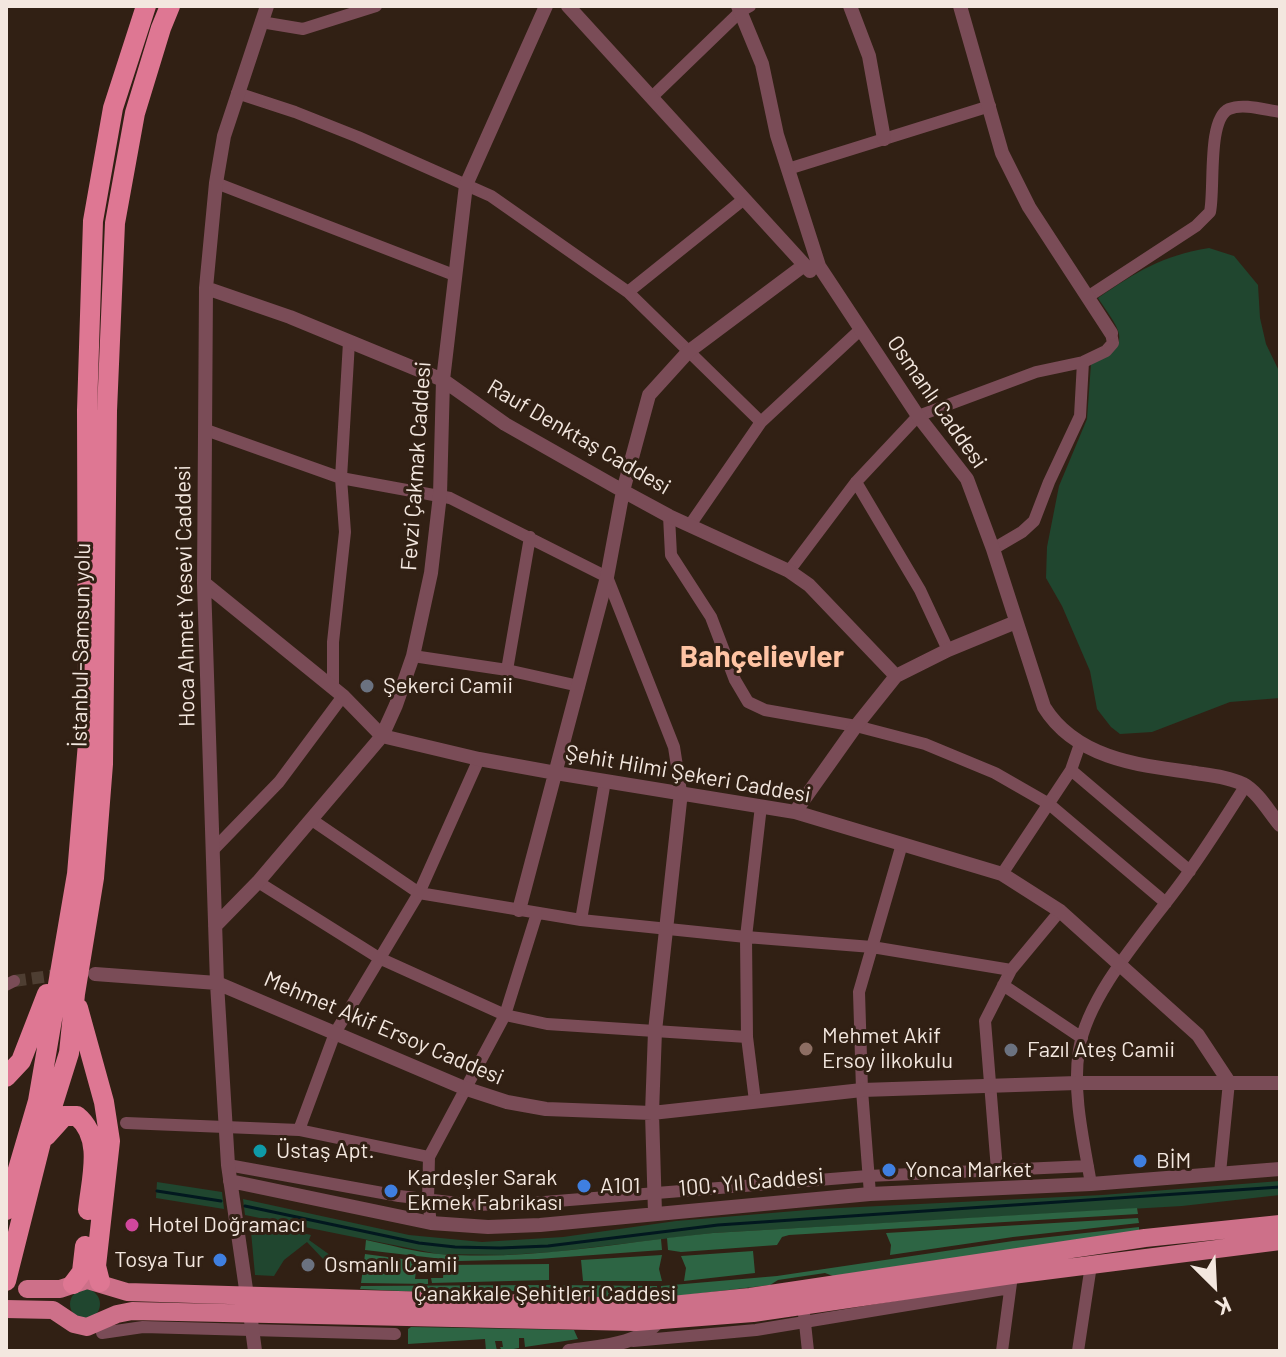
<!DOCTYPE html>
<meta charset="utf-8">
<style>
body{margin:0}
#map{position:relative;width:1286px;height:1357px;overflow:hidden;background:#312014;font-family:Barlow,sans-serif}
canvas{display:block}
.frame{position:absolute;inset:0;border:8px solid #f3e7df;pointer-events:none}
.north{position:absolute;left:1174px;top:1245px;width:80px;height:80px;-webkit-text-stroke:6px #312014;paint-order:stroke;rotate:156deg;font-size:22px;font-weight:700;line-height:32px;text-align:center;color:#f3e7df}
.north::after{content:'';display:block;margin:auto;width:28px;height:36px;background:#f3e7df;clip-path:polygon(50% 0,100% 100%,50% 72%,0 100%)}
</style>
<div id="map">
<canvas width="1286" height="1357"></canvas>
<div class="frame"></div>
<div class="north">K</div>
</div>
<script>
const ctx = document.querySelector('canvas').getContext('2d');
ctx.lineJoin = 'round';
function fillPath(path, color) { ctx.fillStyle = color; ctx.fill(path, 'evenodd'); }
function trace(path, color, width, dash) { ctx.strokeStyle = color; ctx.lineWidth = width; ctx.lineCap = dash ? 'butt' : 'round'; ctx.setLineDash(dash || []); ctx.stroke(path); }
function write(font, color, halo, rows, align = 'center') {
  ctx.font = font + ' Barlow,sans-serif'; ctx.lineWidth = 6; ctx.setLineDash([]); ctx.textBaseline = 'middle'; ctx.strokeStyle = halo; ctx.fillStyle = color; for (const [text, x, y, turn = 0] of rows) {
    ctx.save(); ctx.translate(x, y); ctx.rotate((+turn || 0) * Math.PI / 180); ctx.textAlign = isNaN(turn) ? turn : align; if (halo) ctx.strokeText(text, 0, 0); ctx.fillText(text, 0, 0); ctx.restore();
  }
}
fillPath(new Path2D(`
 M1209,248L1234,256L1258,285L1260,318L1266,344L1280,373V698L1230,702L1152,732L1120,734L1111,727L1097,709L1090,671L1062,606L1046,578L1047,547L1059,486L1087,419L1091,364C1136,344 1119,330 1098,298C1138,271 1161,256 1209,248Z
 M1280,1181V1195L1182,1206L713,1233L554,1252L506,1255L438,1254L245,1215L243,1199L409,1235L482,1242L563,1237L676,1221L819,1209L1102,1195Z
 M157,1182L222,1192L224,1209L156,1198Z
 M250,1221L311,1235L309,1240L330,1255L324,1260L307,1242L284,1260L274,1276L255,1275Z
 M70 1304a15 15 0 1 1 30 0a15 15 0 1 1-30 0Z`), '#20462f');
fillPath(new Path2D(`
 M1137,1208L1138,1214L789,1235L782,1237L777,1245L681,1252L668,1250L667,1238L713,1233Z
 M1138,1218L1139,1223L1013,1237L890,1255L891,1245L886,1233Z
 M1139,1227V1233L833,1276L825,1273L778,1280L770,1285L662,1298L661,1286L777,1276L1013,1241Z
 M661,1239L662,1250L538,1259L460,1261L365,1250L366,1240C390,1245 415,1252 439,1254C513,1260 588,1248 661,1239Z
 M753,1251L755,1273L684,1281L686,1268L681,1256Z
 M365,1254L417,1261L415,1279H428V1284L361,1283Z
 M662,1255L659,1269L662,1281H583L581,1260Z
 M549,1264V1280L432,1283L431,1278H443L444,1265Z
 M550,1285L657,1286L658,1298L652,1295L568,1298L564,1293L511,1291L503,1296L360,1289L361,1286Z
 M411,1327L574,1330L578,1339L525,1347L524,1338H519V1348L502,1351L500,1347H503L502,1341H495L497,1351H486L485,1339L408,1344V1329Z`), '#2d6544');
trace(new Path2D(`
 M157,1191L221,1201
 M245,1206L419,1243L455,1247L500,1248L548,1246L718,1225L1280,1187`), '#02181f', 3);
trace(new Path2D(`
 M14,981L64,974`), '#4e3e32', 12, [12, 6]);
trace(new Path2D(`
 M261,22L303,29L376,6
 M237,93L295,112L358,137L491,196L628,292L761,422
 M653,96L741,11L750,6
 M788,169L990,106
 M216,183L454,275
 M628,292L744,199
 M1089,296L1196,226L1210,212C1215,189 1207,119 1229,109C1243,103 1265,110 1280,112
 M206,430L341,478L450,498L607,577L674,747L681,792
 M856,482L920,590L948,650
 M669,516L671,555L711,617L735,680L748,702L765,710L856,726L925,744L995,773L1049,804L1166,903
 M690,525L761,422L860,330
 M993,549L1022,532L1034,521L1049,482L1080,416L1083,362
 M789,571L856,482L918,416L1036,372L1083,362L1106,351L1113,343L1111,333
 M413,656L507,670L579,686
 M507,670L530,537
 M333,687V642L345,532L341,478L349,342
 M1071,770L1190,871
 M312,820L419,893L581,920L746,937L872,947L1011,970
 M213,850L279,782L343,696
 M1002,874L1071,770L1080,744
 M258,882L379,958L505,1015L547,1024L747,1037
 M581,920L605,781
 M6,985L14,981
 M1003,985L1082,1038
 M755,1101L747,1037L746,937L761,806
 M126,1123L299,1130L429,1157
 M299,1130L335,1033L419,893L479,759
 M228,1165L399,1196L475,1205L532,1203L868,1176L1088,1166
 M997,1170L985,1021L1011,970L1060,911
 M1220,1173L1229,1082
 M1091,1184C1084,1142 1072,1093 1079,1050C1088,991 1154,922 1188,873C1208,845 1227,815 1246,785
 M870,1194L862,1090L859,992L902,844
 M431,1223L428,1201L429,1157L505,1015L537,913
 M804,1314L808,1351
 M102,1333L143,1327L395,1334
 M633,1341L756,1330L1010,1288
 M1002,1351L1011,1283
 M1078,1351L1091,1265`), '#7a4c57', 12);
trace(new Path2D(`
 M568,6L810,271
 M738,6L762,64L777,135L819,266L918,416L967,479L993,549L1044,707C1075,757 1135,765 1189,772C1206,775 1227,776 1243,784C1258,792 1269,812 1280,825
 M850,6L869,56L884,139
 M960,6L1002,153L1029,207L1111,333
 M206,288L290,317L443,380L505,424L623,491L669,516L789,571L809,585L896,676
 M204,583L343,696L382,736L479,759L556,773L795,812L1002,874L1060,911L1198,1035L1229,1082
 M795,812L856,726L896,676L948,650L1016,622
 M519,910L607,577L623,491L649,395L688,352L803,266
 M215,926L258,882L382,736L396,705L413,656L431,573L440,495L443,380L466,185L546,6
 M95,974L217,983L464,1088L507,1102L546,1109L652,1113L862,1090L1077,1083H1280
 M230,1181L431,1223L488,1227L540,1225L870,1194L1091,1184L1280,1169
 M655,1213L652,1113L655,1031L681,792
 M247,1296L228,1165L217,983L204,583L206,288L216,183L224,136L267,6
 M250,1313L255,1351
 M569,1351C600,1346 637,1346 659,1321`), '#7a4c57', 14);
trace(new Path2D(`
 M27,1289H60L87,1280L127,1292L600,1306L672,1305L750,1297L1145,1238L1280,1224
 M6,1309L53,1310L74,1324L87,1327L117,1314L132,1311L636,1322L753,1313L1012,1275L1280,1241`), '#cd7089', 18);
trace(new Path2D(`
 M78,1008L104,1102L110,1141L96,1266L100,1282
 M6,1077L21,1061L47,994
 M46,1136L64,1116H77C104,1138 91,1179 88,1210
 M6,1210L38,1101L77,874L88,743L87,410L93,221L113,108L146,6
 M6,1281L41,1142L69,1053L75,994L94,878L103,764L107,411L115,223L135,113L161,28L170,6
 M73,1284L82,1272L85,1246`), '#de7793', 20);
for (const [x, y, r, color] of [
 [367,686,8,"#6b7280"],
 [806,1049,8,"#8d6e63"],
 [1011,1050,8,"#6b7280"],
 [260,1151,8,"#0f9aa8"],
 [1140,1161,8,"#3f7fe0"],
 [889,1170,8,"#3f7fe0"],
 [584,1186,8,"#3f7fe0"],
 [391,1191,8,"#3f7fe0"],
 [132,1225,8,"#d1479c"],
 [220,1260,8,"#3f7fe0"],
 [308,1265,8,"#6b7280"]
]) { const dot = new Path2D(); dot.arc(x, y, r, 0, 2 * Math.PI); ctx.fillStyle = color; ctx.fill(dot); trace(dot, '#312014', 3); }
write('22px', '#f3e7df', '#312014', [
 ["Osmanlı Caddesi",937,402,55],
 ["Rauf Denktaş Caddesi",579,437,30],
 ["Fevzi Çakmak Caddesi",416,466,-86],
 ["Hoca Ahmet Yesevi Caddesi",185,596,-91],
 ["İstanbul-Samsun yolu",81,645,-89],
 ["Şehit Hilmi Şekeri Caddesi",688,774,10],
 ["Mehmet Akif Ersoy Caddesi",384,1028,23],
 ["100. Yıl Caddesi",751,1182,-5],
 ["Çanakkale Şehitleri Caddesi",545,1294]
]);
write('22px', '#f3e7df', '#312014', [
 ["Şekerci Camii",383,686],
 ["Mehmet Akif",822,1036],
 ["Ersoy İlkokulu",822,1061],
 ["Fazıl Ateş Camii",1027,1050],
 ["Üstaş Apt.",276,1151],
 ["BİM",1156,1161],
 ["Yonca Market",905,1170],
 ["Kardeşler Sarak",407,1178],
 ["Ekmek Fabrikası",407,1203],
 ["A101",600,1186],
 ["Hotel Doğramacı",148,1225],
 ["Tosya Tur",204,1260,"right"],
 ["Osmanlı Camii",324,1265]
], 'left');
write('bold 30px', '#ffc4a4', '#312014', [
 ["Bahçelievler",762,657]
]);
</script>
